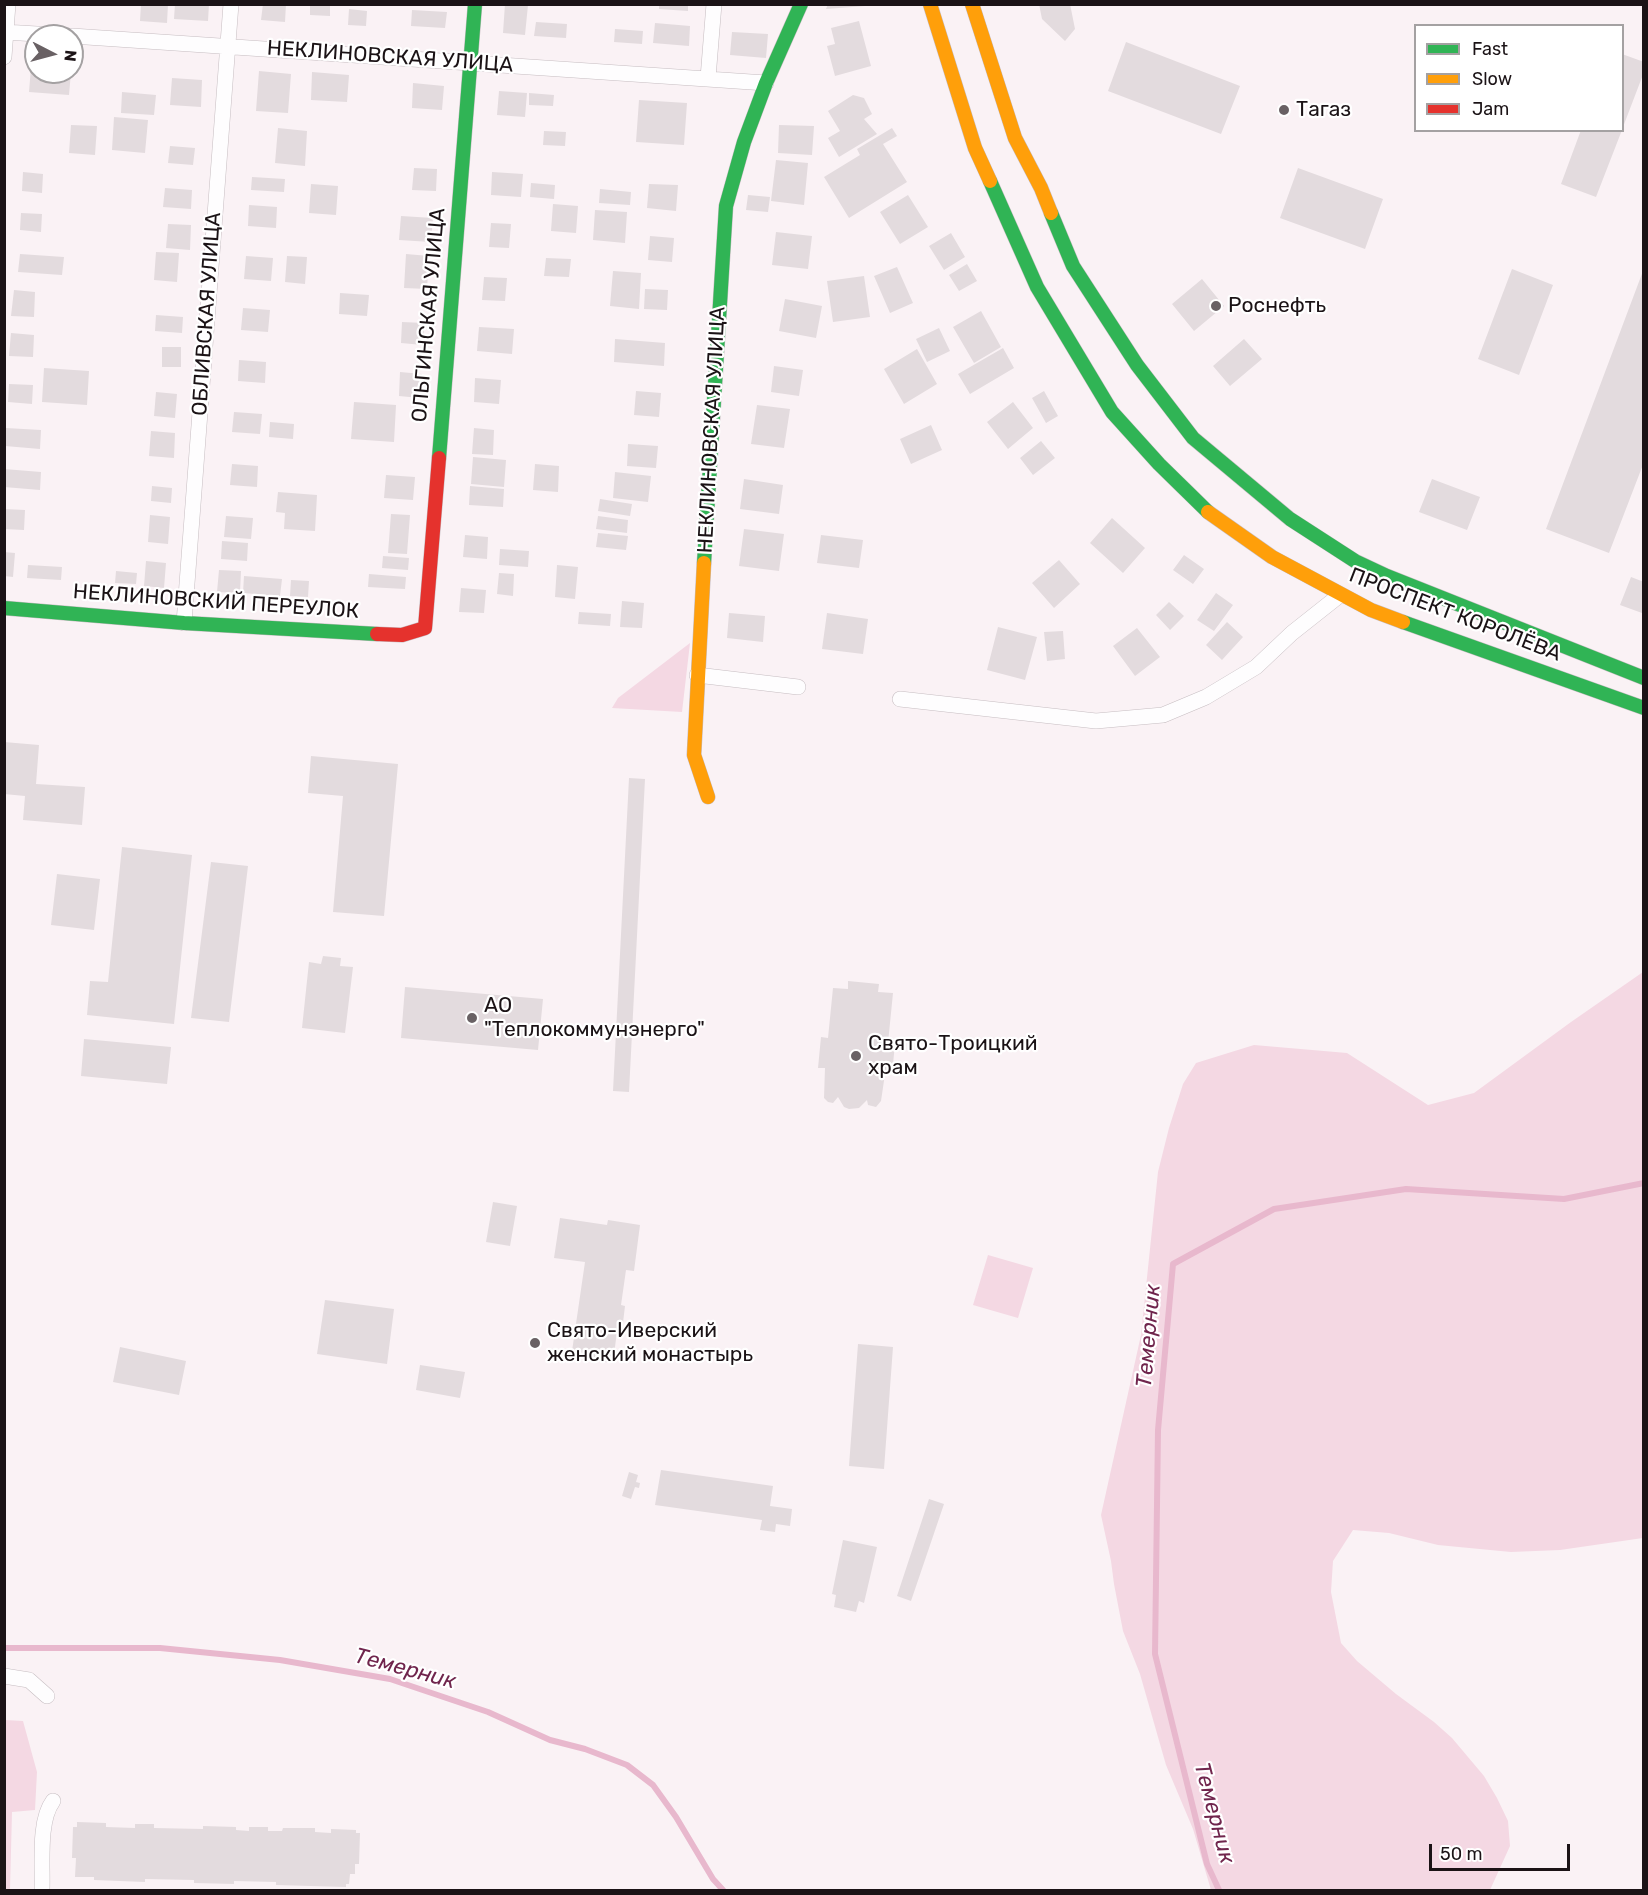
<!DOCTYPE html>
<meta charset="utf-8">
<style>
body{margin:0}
#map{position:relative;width:1648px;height:1895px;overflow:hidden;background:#faf2f5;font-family:Rubik,sans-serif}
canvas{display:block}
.frame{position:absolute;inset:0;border:6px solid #1b1316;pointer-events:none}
.legend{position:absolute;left:1414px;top:24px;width:210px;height:108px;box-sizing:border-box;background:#fff;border:2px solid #a4a1a2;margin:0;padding:8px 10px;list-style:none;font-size:18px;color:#1b1316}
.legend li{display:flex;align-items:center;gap:12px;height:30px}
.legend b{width:30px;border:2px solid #a4a1a2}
.north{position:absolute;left:24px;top:24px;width:60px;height:60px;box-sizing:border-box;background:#fff;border:2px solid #a4a1a2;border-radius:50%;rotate:96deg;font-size:16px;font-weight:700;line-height:24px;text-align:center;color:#1b1316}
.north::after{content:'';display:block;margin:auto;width:21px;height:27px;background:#696164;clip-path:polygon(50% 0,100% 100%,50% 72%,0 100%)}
.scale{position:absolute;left:1429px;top:1844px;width:141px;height:27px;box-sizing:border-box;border:3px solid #1b1316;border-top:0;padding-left:8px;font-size:18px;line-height:21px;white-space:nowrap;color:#1b1316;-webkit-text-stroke:4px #fff;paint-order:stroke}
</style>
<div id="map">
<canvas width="1648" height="1895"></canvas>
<div class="frame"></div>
<ul class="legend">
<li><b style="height:8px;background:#30b455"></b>Fast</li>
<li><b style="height:8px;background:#ff9f0a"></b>Slow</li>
<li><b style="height:8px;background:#e5322d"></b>Jam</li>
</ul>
<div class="north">N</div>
<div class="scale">50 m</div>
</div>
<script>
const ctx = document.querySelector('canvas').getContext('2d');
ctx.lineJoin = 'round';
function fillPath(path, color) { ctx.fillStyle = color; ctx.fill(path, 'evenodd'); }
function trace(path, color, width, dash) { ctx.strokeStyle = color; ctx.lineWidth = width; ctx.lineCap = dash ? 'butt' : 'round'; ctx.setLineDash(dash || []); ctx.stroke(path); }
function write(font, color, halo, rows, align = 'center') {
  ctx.font = font + ' Rubik,sans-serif'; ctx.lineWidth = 4.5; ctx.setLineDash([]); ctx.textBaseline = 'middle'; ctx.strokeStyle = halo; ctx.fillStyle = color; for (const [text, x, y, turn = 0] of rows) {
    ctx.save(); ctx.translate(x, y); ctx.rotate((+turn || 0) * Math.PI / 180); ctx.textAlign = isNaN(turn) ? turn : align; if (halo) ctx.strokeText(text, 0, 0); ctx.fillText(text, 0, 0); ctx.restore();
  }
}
fillPath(new Path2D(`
 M690,643L682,712L612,708L618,698Z
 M1643,972V1538L1560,1550L1511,1552L1438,1545L1389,1533L1353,1530L1333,1561L1331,1592L1341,1643L1357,1661L1396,1694L1434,1722L1452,1738L1484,1776L1497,1798L1508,1821L1510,1846L1490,1890H1211L1193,1829L1166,1765L1140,1674L1123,1631L1114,1584L1111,1561L1101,1515L1141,1335L1158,1172L1169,1128L1183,1084L1196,1063L1254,1045L1347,1053L1428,1105L1474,1093L1571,1022Z
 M988,1255L1033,1268L1018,1318L973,1305Z
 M5,1720L23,1721L37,1772L35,1810L12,1812L10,1890H4Z`), '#f4d8e3');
trace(new Path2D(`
 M4,1648H160L280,1660L390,1679L488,1712L550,1740L585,1749L627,1765L653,1785L676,1817L713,1879L723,1890
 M1219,1890L1207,1864L1155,1654L1158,1430L1173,1264L1274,1209L1406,1189L1564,1199L1644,1183`), '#e8b8cd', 6);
fillPath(new Path2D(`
 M141,4H168L167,23L140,21Z
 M175,4H209L208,21L174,19Z
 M263,4H286L285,22L261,20Z
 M310,4H330V16L310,15Z
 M505,4L528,5L525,35L503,33Z
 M659,4H688V11L659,9Z
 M828,4H865V6L826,9Z
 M1039,4H1070L1075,29L1065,41L1042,19Z
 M349,9L367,11L366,26L348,25Z
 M412,10L447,12L445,28L411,26Z
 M859,21L871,66L835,76L827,46L835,44L831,28Z
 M536,22L567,24L566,38L534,36Z
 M655,23L690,26L689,46L653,43Z
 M615,29L643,31L642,44L614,42Z
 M732,32L768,34L766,58L730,55Z
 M1126,42L1240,86L1221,134L1108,91Z
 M1622,54L1644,62V72L1623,127Z
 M31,67H36V72H71L69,95L29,92Z
 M259,71L291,74L288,113L256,111Z
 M312,72L349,75L347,102L311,100Z
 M172,78L202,80L201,107L170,105Z
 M413,83L444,86L442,110L412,108Z
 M499,91L527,93L525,117L497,115Z
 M122,92L156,95L154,115L121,113Z
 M529,93L554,95L553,106L529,105Z
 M853,95L864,98L872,114L864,119L877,134L839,157L828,138L840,131L828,111Z
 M639,100L687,103L684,145L636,142Z
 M114,117L148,120L145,153L112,150Z
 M71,125L97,126L95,155L69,153Z
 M779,125L814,126L812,155L778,153Z
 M278,128L307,131L305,166L275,163Z
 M892,128L897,136L883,144L907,182L849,218L824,177L860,155L857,149Z
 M1581,130H1622L1596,197L1561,184Z
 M544,131L566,132L565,146L543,145Z
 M170,146L195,148L193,165L168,163Z
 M776,160L808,163L804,205L771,201Z
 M414,168L437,169L436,191L412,190Z
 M1298,168L1383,199L1365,249L1280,218Z
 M23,172L43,174L42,193L22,191Z
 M492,172L523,174L521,197L491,195Z
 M252,177L285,179L284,192L251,190Z
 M531,183L555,185L554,199L530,197Z
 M311,184L338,186L336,215L309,213Z
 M649,184L678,185L676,211L647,208Z
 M165,188L192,190L191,209L163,207Z
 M600,189L631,192L630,205L599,203Z
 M748,195L770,197L768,212L746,210Z
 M908,195L928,227L900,244L880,212Z
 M553,204L578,206L576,233L551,231Z
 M249,205L277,207L276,228L248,226Z
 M595,210L627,212L625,243L593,240Z
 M21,213L42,214L41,232L20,230Z
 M401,216L433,218L431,242L399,240Z
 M491,223L511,224L509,248L489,247Z
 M168,224L191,225L190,250L166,248Z
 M776,232L812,236L808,269L772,265Z
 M951,233L965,257L944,270L929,246Z
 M650,236L674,238L672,262L648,260Z
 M156,252L179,253L177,282L154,280Z
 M20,254L64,257L62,275L18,272Z
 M406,254L429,256L427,289L404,288Z
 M246,256L273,258L271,281L244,279Z
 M287,256L307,257L305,284L285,282Z
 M546,258L571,259L569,277L544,276Z
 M967,264L977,281L959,291L949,275Z
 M897,267L913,303L890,313L874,276Z
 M1512,269L1553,285L1519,375L1478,359Z
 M613,271L641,273L639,309L610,306Z
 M1643,271L1644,462L1609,553L1546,529Z
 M864,276L870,317L833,322L827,281Z
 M484,277L507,278L505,301L482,300Z
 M1202,279L1224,306L1194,331L1172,304Z
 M645,289L668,290L667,310L644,309Z
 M14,290L35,292L34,317L11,316Z
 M340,293L369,295L367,316L339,314Z
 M785,299L822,306L816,338L779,331Z
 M243,308L270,310L268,332L241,330Z
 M981,311L1001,347L974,363L953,327Z
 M156,315L183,317L182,333L155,331Z
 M402,322L424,323L423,345L401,343Z
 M479,327L514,329L512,354L477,351Z
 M939,328L950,351L927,362L916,339Z
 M11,333L34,335L33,357L9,356Z
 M615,339L665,343L664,366L614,362Z
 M1244,339L1262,359L1230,386L1213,366Z
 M162,347H181V367H162Z
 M1003,348L1014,368L970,394L958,374Z
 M917,349L937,384L904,404L884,369Z
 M239,360L266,362L265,383L238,381Z
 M774,366L803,370L799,396L771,392Z
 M44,368L89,371L87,405L42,402Z
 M400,372L422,374L420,398L399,396Z
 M475,378L501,380L499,404L474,402Z
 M9,384L33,385L32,404L8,402Z
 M636,391L661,393L659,417L634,415Z
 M1044,391L1058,416L1046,423L1032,398Z
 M156,392L177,394L175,418L154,416Z
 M354,402L396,405L394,442L351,439Z
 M1013,402L1033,428L1008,449L987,422Z
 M757,405L790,409L784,448L751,444Z
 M234,412L262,414L260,434L232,432Z
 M270,422L294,424L293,439L269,437Z
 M931,425L942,450L911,464L900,439Z
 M6,428L41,430L40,449L5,446Z
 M474,428L494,430L493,455L472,454Z
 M151,431L175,433L174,458L149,456Z
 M1041,441L1055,458L1033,475L1020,458Z
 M628,444L658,446L656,468L627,466Z
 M473,457L506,460L504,487L471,484Z
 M232,464L258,466L257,487L230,485Z
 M535,464L559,466L558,492L533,490Z
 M4,469L41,472L40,490L4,487Z
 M615,472L651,476L648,502L613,498Z
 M386,475L415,477L413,500L384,498Z
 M744,479L783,485L779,514L740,509Z
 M1432,479L1480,497L1467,530L1419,512Z
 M152,486L172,488L171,503L151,501Z
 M470,486L504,489L503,507L469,505Z
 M278,492L317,495L315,531L284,529L285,513L276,512Z
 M600,499L632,504L630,516L598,511Z
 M4,509L25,510L24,530L4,529Z
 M391,514L410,515L407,554L388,553Z
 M150,515L170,517L168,544L148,542Z
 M226,516L253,518L251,539L224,537Z
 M598,516L628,520L627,533L596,529Z
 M1112,518L1145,548L1123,573L1090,543Z
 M744,529L784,534L779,571L739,566Z
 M598,533L628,536L626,550L596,547Z
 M465,535L488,537L487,559L463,557Z
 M821,535L863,540L859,568L817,563Z
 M222,541L248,543L247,561L221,559Z
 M500,549L529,551L528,567L499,565Z
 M4,552L15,553L13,577L4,576Z
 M1184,555L1204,569L1193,584L1173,570Z
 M383,556L409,558L408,570L382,568Z
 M1059,560L1080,584L1054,608L1032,583Z
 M146,561L166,563L164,588L144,586Z
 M28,565L62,567L61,580L27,578Z
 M557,565L578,567L575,599L555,597Z
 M219,570L241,571L240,593L217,592Z
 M116,571L137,573L136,584L115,583Z
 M499,573L514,574L513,596L497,594Z
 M369,574L406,577L405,589L368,587Z
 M244,576L282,579L280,596L243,593Z
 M1631,577L1644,582L1642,613L1620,605Z
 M291,580L309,581L308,597L290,596Z
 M461,588L486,590L484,613L459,612Z
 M1216,593L1233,605L1214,631L1197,620Z
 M622,601L644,603L642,628L620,627Z
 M1169,602L1184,616L1170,630L1156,615Z
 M579,612L611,614L610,626L578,624Z
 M729,613L765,616L763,642L727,638Z
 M827,613L868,619L863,654L822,649Z
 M1227,622L1243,637L1222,660L1206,645Z
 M998,627L1037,637L1025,680L987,670Z
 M1137,628L1160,657L1135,676L1113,646Z
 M1063,631L1065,659L1047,661L1044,632Z
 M4,742L39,745L36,784L85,787L82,825L23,820L25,796L4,794Z
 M311,756L398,764L384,916L333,912L343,796L308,793Z
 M629,778L645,779L629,1092L613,1091Z
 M122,847L192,855L174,1024L87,1015L90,981L108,982Z
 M211,862L248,866L229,1022L191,1018Z
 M57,874L100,879L94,930L51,925Z
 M323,956L341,958L340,966L353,967L345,1033L302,1028L309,962L321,964Z
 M848,981L879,984L878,992L893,993L888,1043L895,1044L892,1074H885L881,1101L876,1107L868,1105L867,1100L859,1108L849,1109L844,1107L838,1097L833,1103L828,1102L824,1098L825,1068H818L821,1037L828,1038L833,988L848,989Z
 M405,987L543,999L538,1050L401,1038Z
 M84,1039L171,1047L167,1084L81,1076Z
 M493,1202L517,1206L510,1246L486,1242Z
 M560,1218L607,1225L608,1220L640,1225L634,1271L626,1270L621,1305L625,1306L622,1331H617L613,1363L571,1358L585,1262L554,1258Z
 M325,1300L394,1309L387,1364L317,1354Z
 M858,1344L893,1347L884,1469L849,1466Z
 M120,1347L186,1361L179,1395L113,1382Z
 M420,1365L465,1372L460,1398L416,1390Z
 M661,1470L773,1486L770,1506L792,1509L790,1526L776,1524L775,1532L760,1530L762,1520L655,1505Z
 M629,1472L638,1475L636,1482L640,1483L639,1488L635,1487L631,1499L622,1496Z
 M929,1499L944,1504L911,1601L897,1596Z
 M843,1540L877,1547L864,1603L859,1601L856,1612L834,1607L836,1595L832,1594Z
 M77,1822L106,1823V1827L135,1828V1824H154V1828L203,1829V1826L236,1827V1830L249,1831V1827H268V1831H282L283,1828H315V1832L331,1833V1829L356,1830V1833H360L359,1864H355V1874H350L349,1884H346V1887L276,1885V1882L234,1881V1884L194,1883V1880L145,1879V1882L94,1880V1877H75L76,1858H72L73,1827H77Z`), '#e3dbde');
const street = new Path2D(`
 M4,32L70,36
 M72,36L766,83
 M4,57L8,4
 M708,78L714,4
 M184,623L231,4
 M697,675L798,687
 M900,699L1096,721L1163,715L1206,697L1256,667L1292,633L1340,595
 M4,1676L29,1680L47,1696
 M42,1890C43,1865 38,1821 53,1801`);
const fast = new Path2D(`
 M990,181L1037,287L1112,412L1159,464L1208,512
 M1051,213L1073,266L1137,365L1193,438L1290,519L1355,561L1387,576L1644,678
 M439,458L475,4
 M704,563L726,206L744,142L766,83L801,4
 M4,608L184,623L377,634
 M1403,622L1644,708`);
const slow = new Path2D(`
 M930,4L975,148L990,181
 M972,4L1015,138L1041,188L1051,213
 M1208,512L1272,557L1371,610L1403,622
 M704,563L694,755L708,797`);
const jam = new Path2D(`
 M377,634L402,635L425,628L439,458`);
trace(street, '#c6bdc1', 16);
trace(fast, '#c6bdc1', 15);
trace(slow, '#c6bdc1', 15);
trace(jam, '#c6bdc1', 15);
trace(street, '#fefdfe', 15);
trace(fast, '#30b455', 14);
trace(slow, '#ff9f0a', 14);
trace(jam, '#e5322d', 14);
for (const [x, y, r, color] of [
 [1284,110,6,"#696164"],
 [1216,306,6,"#696164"],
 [472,1018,6,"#696164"],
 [856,1056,6,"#696164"],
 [535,1343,6,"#696164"]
]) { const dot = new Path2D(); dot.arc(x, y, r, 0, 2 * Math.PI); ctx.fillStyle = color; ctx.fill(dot); trace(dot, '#fff', 2); }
write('21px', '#1b1316', '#fff', [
 ["НЕКЛИНОВСКАЯ УЛИЦА",390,57,4],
 ["ОБЛИВСКАЯ УЛИЦА",207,314,-86],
 ["ОЛЬГИНСКАЯ УЛИЦА",429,315,-85],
 ["НЕКЛИНОВСКАЯ УЛИЦА",712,430,-87],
 ["НЕКЛИНОВСКИЙ ПЕРЕУЛОК",216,602,4],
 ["ПРОСПЕКТ КОРОЛЁВА",1455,615,21]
]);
write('21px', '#1b1316', '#fff', [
 ["Тагаз",1296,110],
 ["Роснефть",1228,306],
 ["АО",484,1006],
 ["\"Теплокоммунэнерго\"",484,1030],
 ["Свято-Троицкий",868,1044],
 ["храм",868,1068],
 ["Свято-Иверский",547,1331],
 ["женский монастырь",547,1355]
], 'left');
write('italic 22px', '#70254d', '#fff', [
 ["Темерник",1149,1336,-85],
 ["Темерник",405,1669,15],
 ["Темерник",1214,1813,75]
]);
</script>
